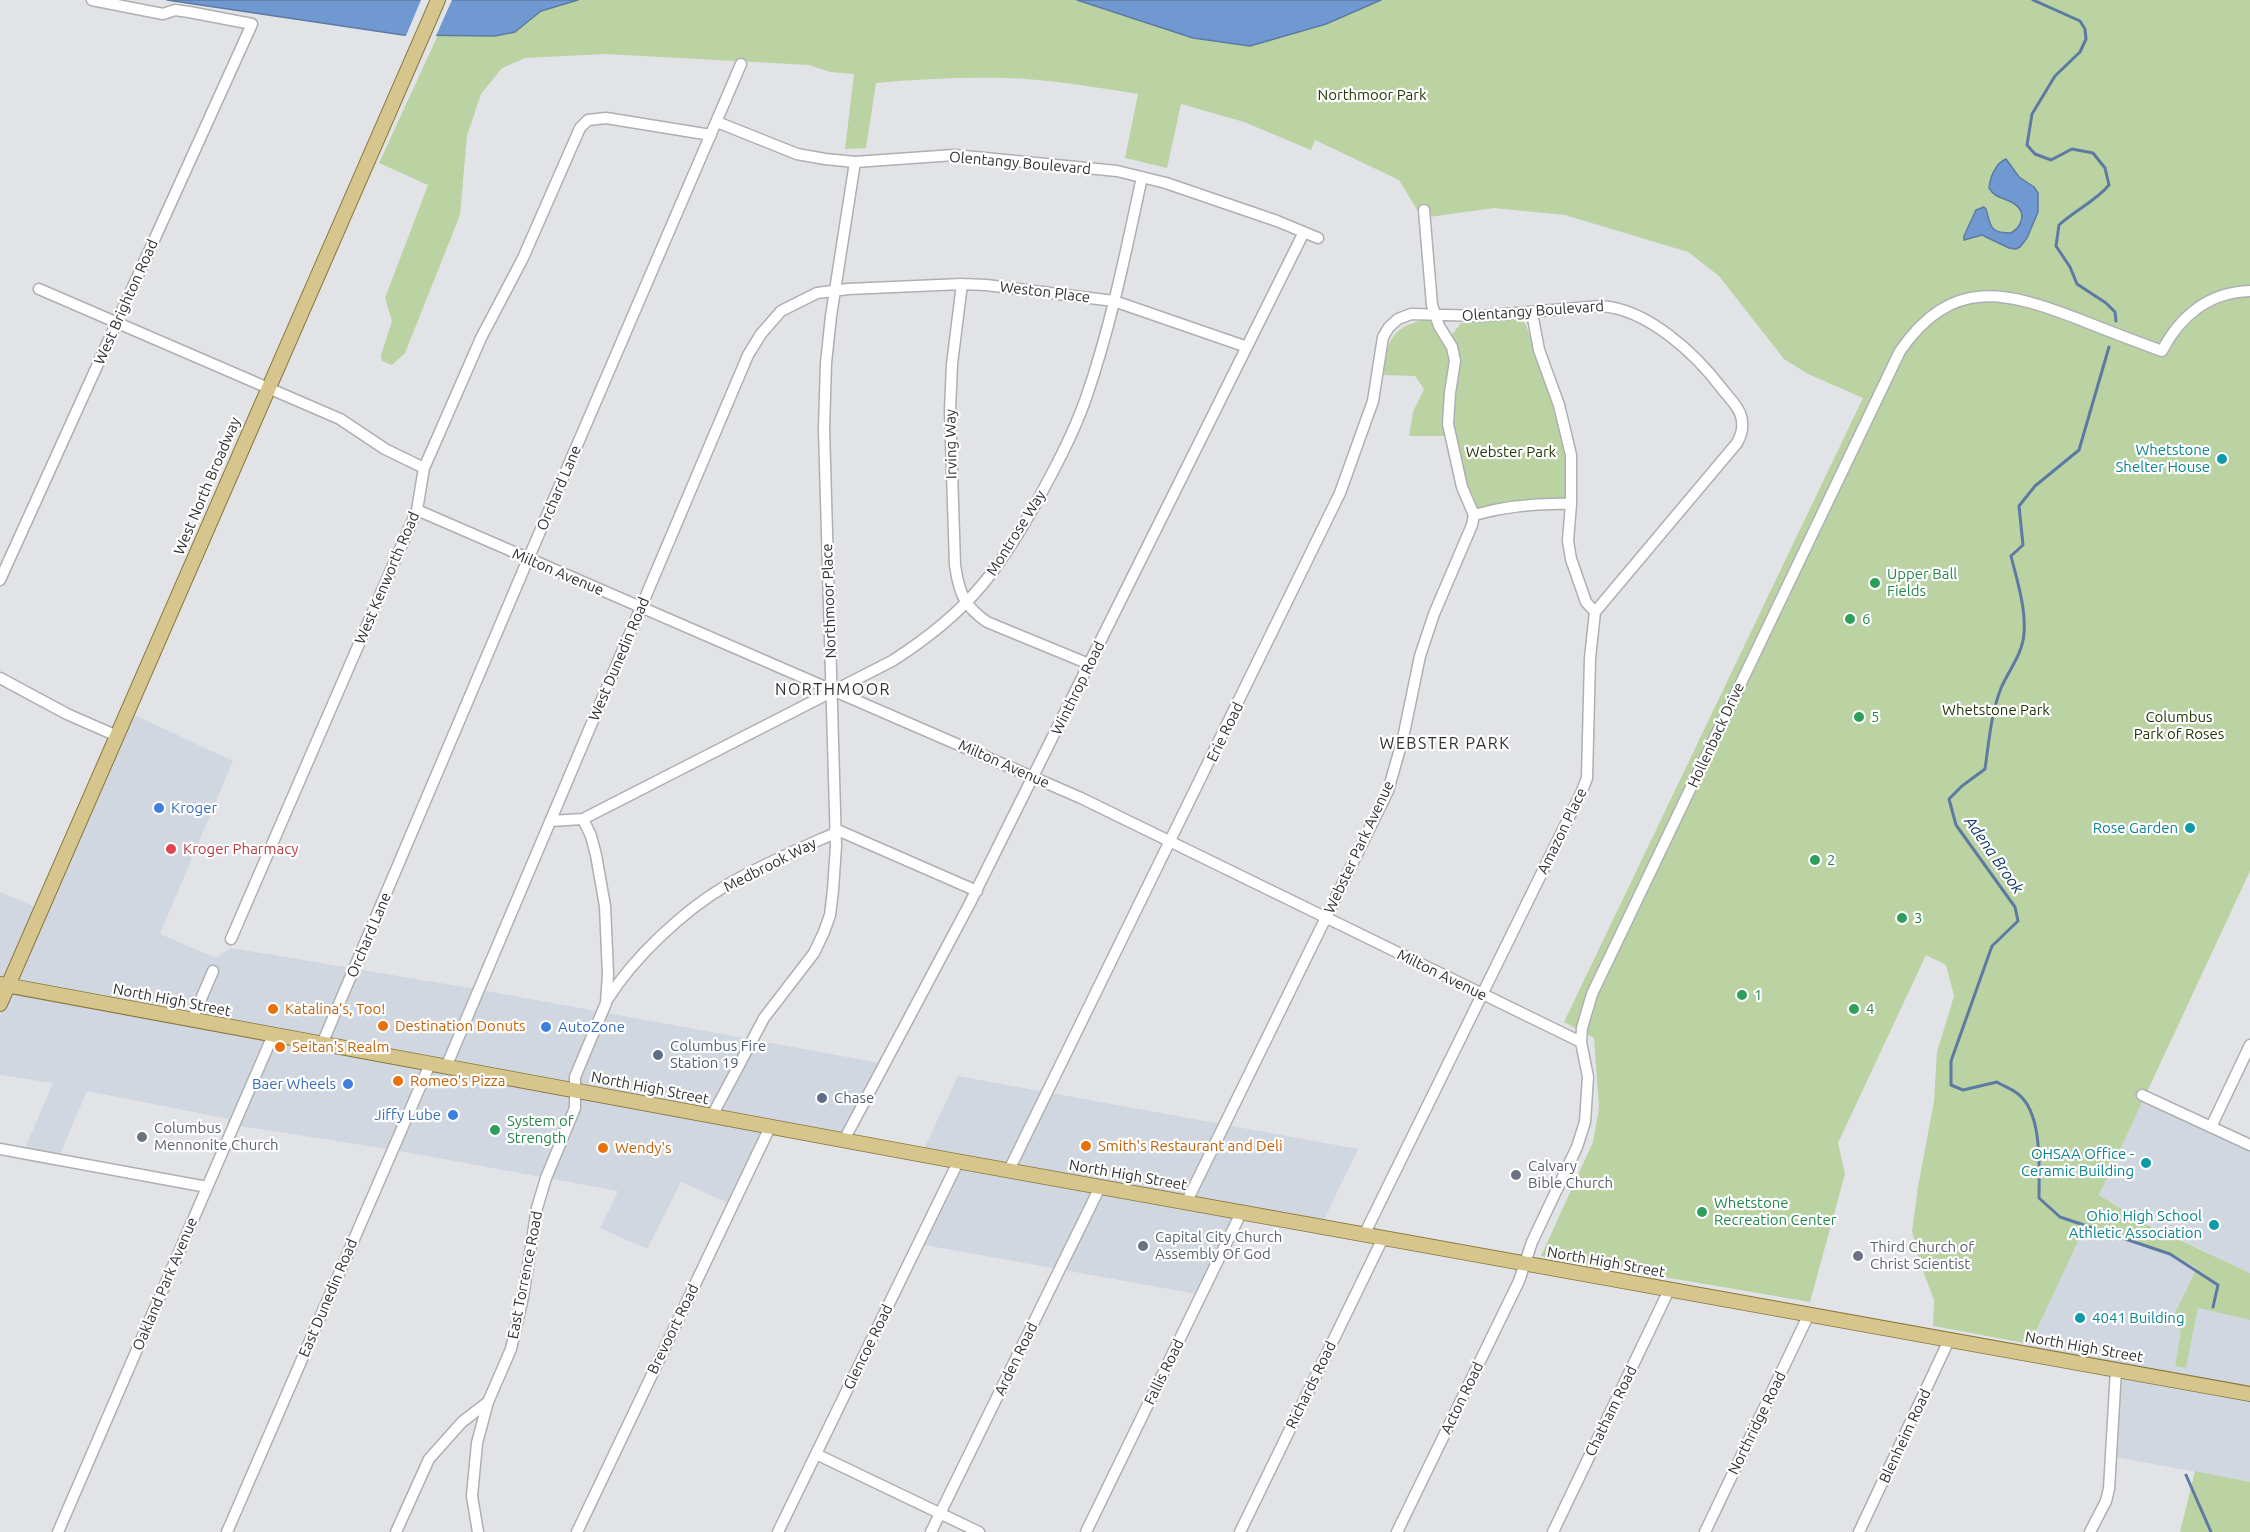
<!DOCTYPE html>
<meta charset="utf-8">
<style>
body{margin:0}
canvas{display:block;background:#e2e3e6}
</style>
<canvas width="2250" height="1532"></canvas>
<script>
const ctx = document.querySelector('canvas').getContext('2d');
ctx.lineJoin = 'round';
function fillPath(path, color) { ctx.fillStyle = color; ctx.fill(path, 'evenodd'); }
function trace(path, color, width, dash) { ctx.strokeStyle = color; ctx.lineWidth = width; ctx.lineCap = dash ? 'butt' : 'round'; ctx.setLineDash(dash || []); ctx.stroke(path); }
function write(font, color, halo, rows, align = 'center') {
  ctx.font = font + ' Ubuntu,sans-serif'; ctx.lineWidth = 4.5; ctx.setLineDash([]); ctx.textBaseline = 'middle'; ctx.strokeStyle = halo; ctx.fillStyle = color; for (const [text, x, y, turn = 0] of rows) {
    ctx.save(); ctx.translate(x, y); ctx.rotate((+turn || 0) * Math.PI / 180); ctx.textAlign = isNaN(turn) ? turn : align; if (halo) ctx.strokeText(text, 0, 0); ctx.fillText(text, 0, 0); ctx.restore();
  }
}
fillPath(new Path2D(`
 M128,712L233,761L160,934L216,958L231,948L476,989L886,1064L846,1142L770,1129L735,1206L681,1182L647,1249L600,1228L618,1191L394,1150L227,1124L229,1119L87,1091L55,1166L20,1160L53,1083L0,1075V892L43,910Z
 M958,1076L1358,1149L1320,1228L1242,1214L1202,1295L919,1244L958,1163L920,1157Z
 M2145,1097L2250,1147V1273L2146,1223L2099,1195Z
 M2085,1227L2168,1252L2197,1268L2170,1323L2181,1330L2175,1366L2186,1368L2198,1308L2250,1320V1482L2110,1456L2116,1373L2030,1356V1344Z`), '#d1d7e0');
fillPath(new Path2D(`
 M578,0H1076L1193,38L1250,46L1326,24L1381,0H2250V871L2099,1195L2146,1224L2250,1273V1320L2198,1308L2186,1368L2175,1366L2181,1331L2170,1323L2197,1268L2168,1252L2085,1227L2030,1344L1933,1326L1934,1300L1919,1260L1912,1231L1918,1187L1934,1101L1937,1052L1954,996L1946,965L1926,955L1838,1143L1845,1174L1810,1302L1541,1256L1593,1142L1599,1108L1594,1038L1564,1022L1863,398L1808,374L1784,359L1719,276L1688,252L1565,215L1494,208L1422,218L1399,180L1315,140L1311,150L1244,122L1181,104L1167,168L1125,158L1138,94C1094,87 1049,79 1005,78C962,77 918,79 876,83L866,148L845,149L854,74L830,72L809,65L605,54L525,58L502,68L481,94L467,136L460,215L405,353L392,365L382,361L381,355L392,321L385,298L428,185L379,163L438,35L495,36L515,32L541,11Z
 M1429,319L1446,347L1450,360L1446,436H1409L1413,412L1424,389L1415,376L1383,375C1386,340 1393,325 1429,319Z
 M1521,319L1526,325L1553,407L1567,463V498L1476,510L1469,496L1454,431L1450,337L1461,323Z
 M2195,1471L2250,1482V1532H2180Z`), '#bbd3a3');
const water = new Path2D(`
 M167,0H578L541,11L515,32L495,36L403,35Z
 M1077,0H1381L1326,24L1250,46L1193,38Z
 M2006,159L2019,177L2034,187L2038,193V212L2027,238L2020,247L2016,249L2009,248L1982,235L1964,240V236L1976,210L1984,207L1986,209C1991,226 1989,233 2011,233C2023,226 2027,211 2013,203C2003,197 1996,199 1989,188C1990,177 1996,163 2006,159Z`);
fillPath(water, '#7099d2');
trace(water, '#5d7aa2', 1.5);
fillPath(new Path2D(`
 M421,0H452L435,38H405Z`), '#e2e3e6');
trace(new Path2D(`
 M2033,0L2080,21L2085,29L2086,39L2080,52L2055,76L2032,114L2027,145L2035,154L2051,160L2072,149L2093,153L2105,168L2109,185C2096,201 2075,210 2059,225L2056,246L2070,267L2077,284L2106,303L2115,312L2116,321
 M2109,347L2079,450L2035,486L2019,506L2023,545L2011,556C2017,580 2026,608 2024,633C2023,653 2009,670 2001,688C1991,714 1989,741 1985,769L1962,786L1949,799L1956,825L2015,907L2018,921L1992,946L1951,1061V1085L1963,1090L1997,1082C2003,1086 2012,1089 2018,1094C2043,1113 2039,1169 2039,1198L2060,1217L2170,1254L2218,1285L2213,1307
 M2186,1475L2211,1532`), '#5d7aa2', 3);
const minor = new Path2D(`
 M717,122L797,154L825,159L855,162L954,155L1117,171L1166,183L1277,221L1318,238
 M962,284L952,364L950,410L955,565C959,593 964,606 987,622L1089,664
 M39,289L340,419L385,449L424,468
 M1532,313L1539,350L1559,405L1571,455V504L1568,541L1571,559L1586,602L1595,612
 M417,510L1081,798L1581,1042
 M1474,515C1506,506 1538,503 1571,504
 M0,580L252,24L189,12L175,10L163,14L92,0
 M0,678L67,714L117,736
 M550,821L583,819L892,661C925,640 957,615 982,585C1003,560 1019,533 1035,505C1054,470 1073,435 1086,398C1111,326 1126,251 1142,177
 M835,829L977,891
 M231,939L417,510L424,468L432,450L481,338L523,258L580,128L588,120L606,118L711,135
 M607,1000C634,957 683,911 727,885C761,865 799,849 835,833
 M192,1020L213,971
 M322,1044L523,571L741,64
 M446,1067L748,355L761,334L781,311L817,293L848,289L962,284L986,285L1114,301L1247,347
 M2142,1095L2250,1145
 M712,1116L764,1018L814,953L824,932L830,915L833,890L836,846L824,429L826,363L831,316L855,162
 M2211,1127L2250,1045
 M844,1140L969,905L1304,232
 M0,1149L207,1187
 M1009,1170L1340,493L1373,401L1383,337L1389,327L1398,319L1411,314L1481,316L1601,306C1648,309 1696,354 1723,390C1730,399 1741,409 1742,421C1743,430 1741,435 1737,443L1595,612L1590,658L1587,778L1582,791L1364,1235
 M1186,1203L1388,791L1403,738L1420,656L1434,614L1472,525L1474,515L1462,487L1448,424L1450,393L1455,361L1452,347L1439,326L1432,305L1424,210
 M816,1454L979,1532
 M58,1532L273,1035
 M227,1532L430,1064
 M396,1532L429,1459L462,1422L488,1402
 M478,1532L472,1496L477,1443L488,1402L511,1349L523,1297L537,1208L546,1178L575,1108V1077L606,1003L608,974L605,906L596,855L591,836L583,819
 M577,1532L770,1127
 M778,1532L958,1162
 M931,1532L1100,1187
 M1086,1532L1241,1213
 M1240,1532L1383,1238
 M1397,1532L1519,1281L1532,1242L1577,1147L1585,1122L1588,1077L1581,1042L1582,1028L1592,994L1900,351C1952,276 2006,291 2081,320C2108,331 2135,341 2162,351C2180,316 2209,292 2250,291
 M1553,1532L1669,1290
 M1705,1532L1809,1314
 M1859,1532L1949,1340
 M2090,1532L2106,1501L2109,1489L2116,1370`);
const major = new Path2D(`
 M0,984L945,1159L2250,1394
 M0,1004L438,0`);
trace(minor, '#aeafb2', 13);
trace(major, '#8a793d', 16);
trace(minor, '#fff', 10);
trace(major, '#d6c68e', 14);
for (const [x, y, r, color] of [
 [2222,459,6,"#0f9aa8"],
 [1875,583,6,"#2e9e5b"],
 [1850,619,6,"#2e9e5b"],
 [1859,717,6,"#2e9e5b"],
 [159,808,6,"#3f7fe0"],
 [2190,828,6,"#0f9aa8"],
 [171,849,6,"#e0444e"],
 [1815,860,6,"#2e9e5b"],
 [1902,918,6,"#2e9e5b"],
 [1742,995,6,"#2e9e5b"],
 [273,1009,6,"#e8710a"],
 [1854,1009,6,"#2e9e5b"],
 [383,1026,6,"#e8710a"],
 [546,1027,6,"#3f7fe0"],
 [280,1047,6,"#e8710a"],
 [658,1055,6,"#5c6f8a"],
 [398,1081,6,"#e8710a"],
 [348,1084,6,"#3f7fe0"],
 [822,1098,6,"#5c6f8a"],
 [453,1115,6,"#3f7fe0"],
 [495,1130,6,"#2e9e5b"],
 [142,1137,6,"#6b7280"],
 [1086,1146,6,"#e8710a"],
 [603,1148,6,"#e8710a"],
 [2146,1163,6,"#0f9aa8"],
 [1516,1175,6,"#6b7280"],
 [1702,1212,6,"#2e9e5b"],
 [2214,1225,6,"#0f9aa8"],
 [1143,1246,6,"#6b7280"],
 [1858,1256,6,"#6b7280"],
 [2080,1318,6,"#0f9aa8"]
]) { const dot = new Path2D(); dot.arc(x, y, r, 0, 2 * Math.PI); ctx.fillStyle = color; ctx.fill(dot); trace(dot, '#fff', 2); }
write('15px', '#243706', '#fff', [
 ["Northmoor Park",1372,95],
 ["Webster Park",1511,452],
 ["Whetstone Park",1996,710],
 ["Columbus",2179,717],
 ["Park of Roses",2179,734]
]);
write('15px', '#303031', '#fff', [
 ["Olentangy Boulevard",1020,163,5],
 ["Weston Place",1045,292,7],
 ["West Brighton Road",126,302,-66],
 ["Olentangy Boulevard",1533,311,-4],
 ["Irving Way",951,444,-91],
 ["West North Broadway",207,486,-67],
 ["Orchard Lane",559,488,-67],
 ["Montrose Way",1016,533,-58],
 ["Milton Avenue",558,572,23],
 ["West Kenworth Road",387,578,-67],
 ["Northmoor Place",829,601,-92],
 ["West Dunedin Road",619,659,-67],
 ["Winthrop Road",1078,688,-64],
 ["Erie Road",1225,732,-64],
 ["Hollenback Drive",1716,735,-65],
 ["Milton Avenue",1004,764,24],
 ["Amazon Place",1562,831,-64],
 ["Webster Park Avenue",1359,847,-65],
 ["Medbrook Way",770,865,-27],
 ["Orchard Lane",369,935,-67],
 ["Milton Avenue",1442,975,26],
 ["North High Street",172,1000,11],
 ["North High Street",650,1088,11],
 ["North High Street",1128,1175,10],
 ["North High Street",1606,1262,10],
 ["East Torrence Road",525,1275,-79],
 ["Oakland Park Avenue",165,1284,-67],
 ["East Dunedin Road",328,1298,-67],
 ["Brevoort Road",673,1329,-64],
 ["Glencoe Road",868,1347,-64],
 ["North High Street",2084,1347,10],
 ["Arden Road",1016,1359,-64],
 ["Fallis Road",1164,1372,-64],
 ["Richards Road",1311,1385,-64],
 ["Acton Road",1462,1398,-64],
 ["Chatham Road",1611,1411,-64],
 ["Northridge Road",1757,1423,-64],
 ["Blenheim Road",1905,1436,-65]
]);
write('15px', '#0d838f', '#fff', [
 ["Whetstone",2210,450],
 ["Shelter House",2210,467],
 ["Rose Garden",2178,828],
 ["OHSAA Office -",2134,1154],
 ["Ceramic Building",2134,1171],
 ["Ohio High School",2202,1216],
 ["Athletic Association",2202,1233],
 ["4041 Building",2092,1318,"left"]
], 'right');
write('15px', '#27864d', '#fff', [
 ["Upper Ball",1887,574],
 ["Fields",1887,591],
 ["6",1862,619],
 ["5",1871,717],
 ["2",1827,860],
 ["3",1914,918],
 ["1",1754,995],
 ["4",1866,1009],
 ["System of",507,1121],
 ["Strength",507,1138],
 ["Whetstone",1714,1203],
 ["Recreation Center",1714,1220]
], 'left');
write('15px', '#366cbe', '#fff', [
 ["Kroger",171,808],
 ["AutoZone",558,1027],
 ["Baer Wheels",336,1084,"right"],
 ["Jiffy Lube",441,1115,"right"]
], 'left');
write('15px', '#be3a42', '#fff', [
 ["Kroger Pharmacy",183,849]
], 'left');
write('15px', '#c56008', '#fff', [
 ["Katalina’s, Too!",285,1009],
 ["Destination Donuts",395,1026],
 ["Seitan's Realm",292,1047],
 ["Romeo's Pizza",410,1081],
 ["Smith's Restaurant and Deli",1098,1146],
 ["Wendy's",615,1148]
], 'left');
write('15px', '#4e5e75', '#fff', [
 ["Columbus Fire",670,1046],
 ["Station 19",670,1063],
 ["Chase",834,1098]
], 'left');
write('15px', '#5b616d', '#fff', [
 ["Columbus",154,1128],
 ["Mennonite Church",154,1145],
 ["Calvary",1528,1166],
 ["Bible Church",1528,1183],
 ["Capital City Church",1155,1237],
 ["Assembly Of God",1155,1254],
 ["Third Church of",1870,1247],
 ["Christ Scientist",1870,1264]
], 'left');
ctx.letterSpacing = '1.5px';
write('16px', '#303031', '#fff', [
 ["NORTHMOOR",833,690],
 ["WEBSTER PARK",1445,744]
]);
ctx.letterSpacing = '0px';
write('italic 16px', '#10386c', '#fff', [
 ["Adena Brook",1994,855,55]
]);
</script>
